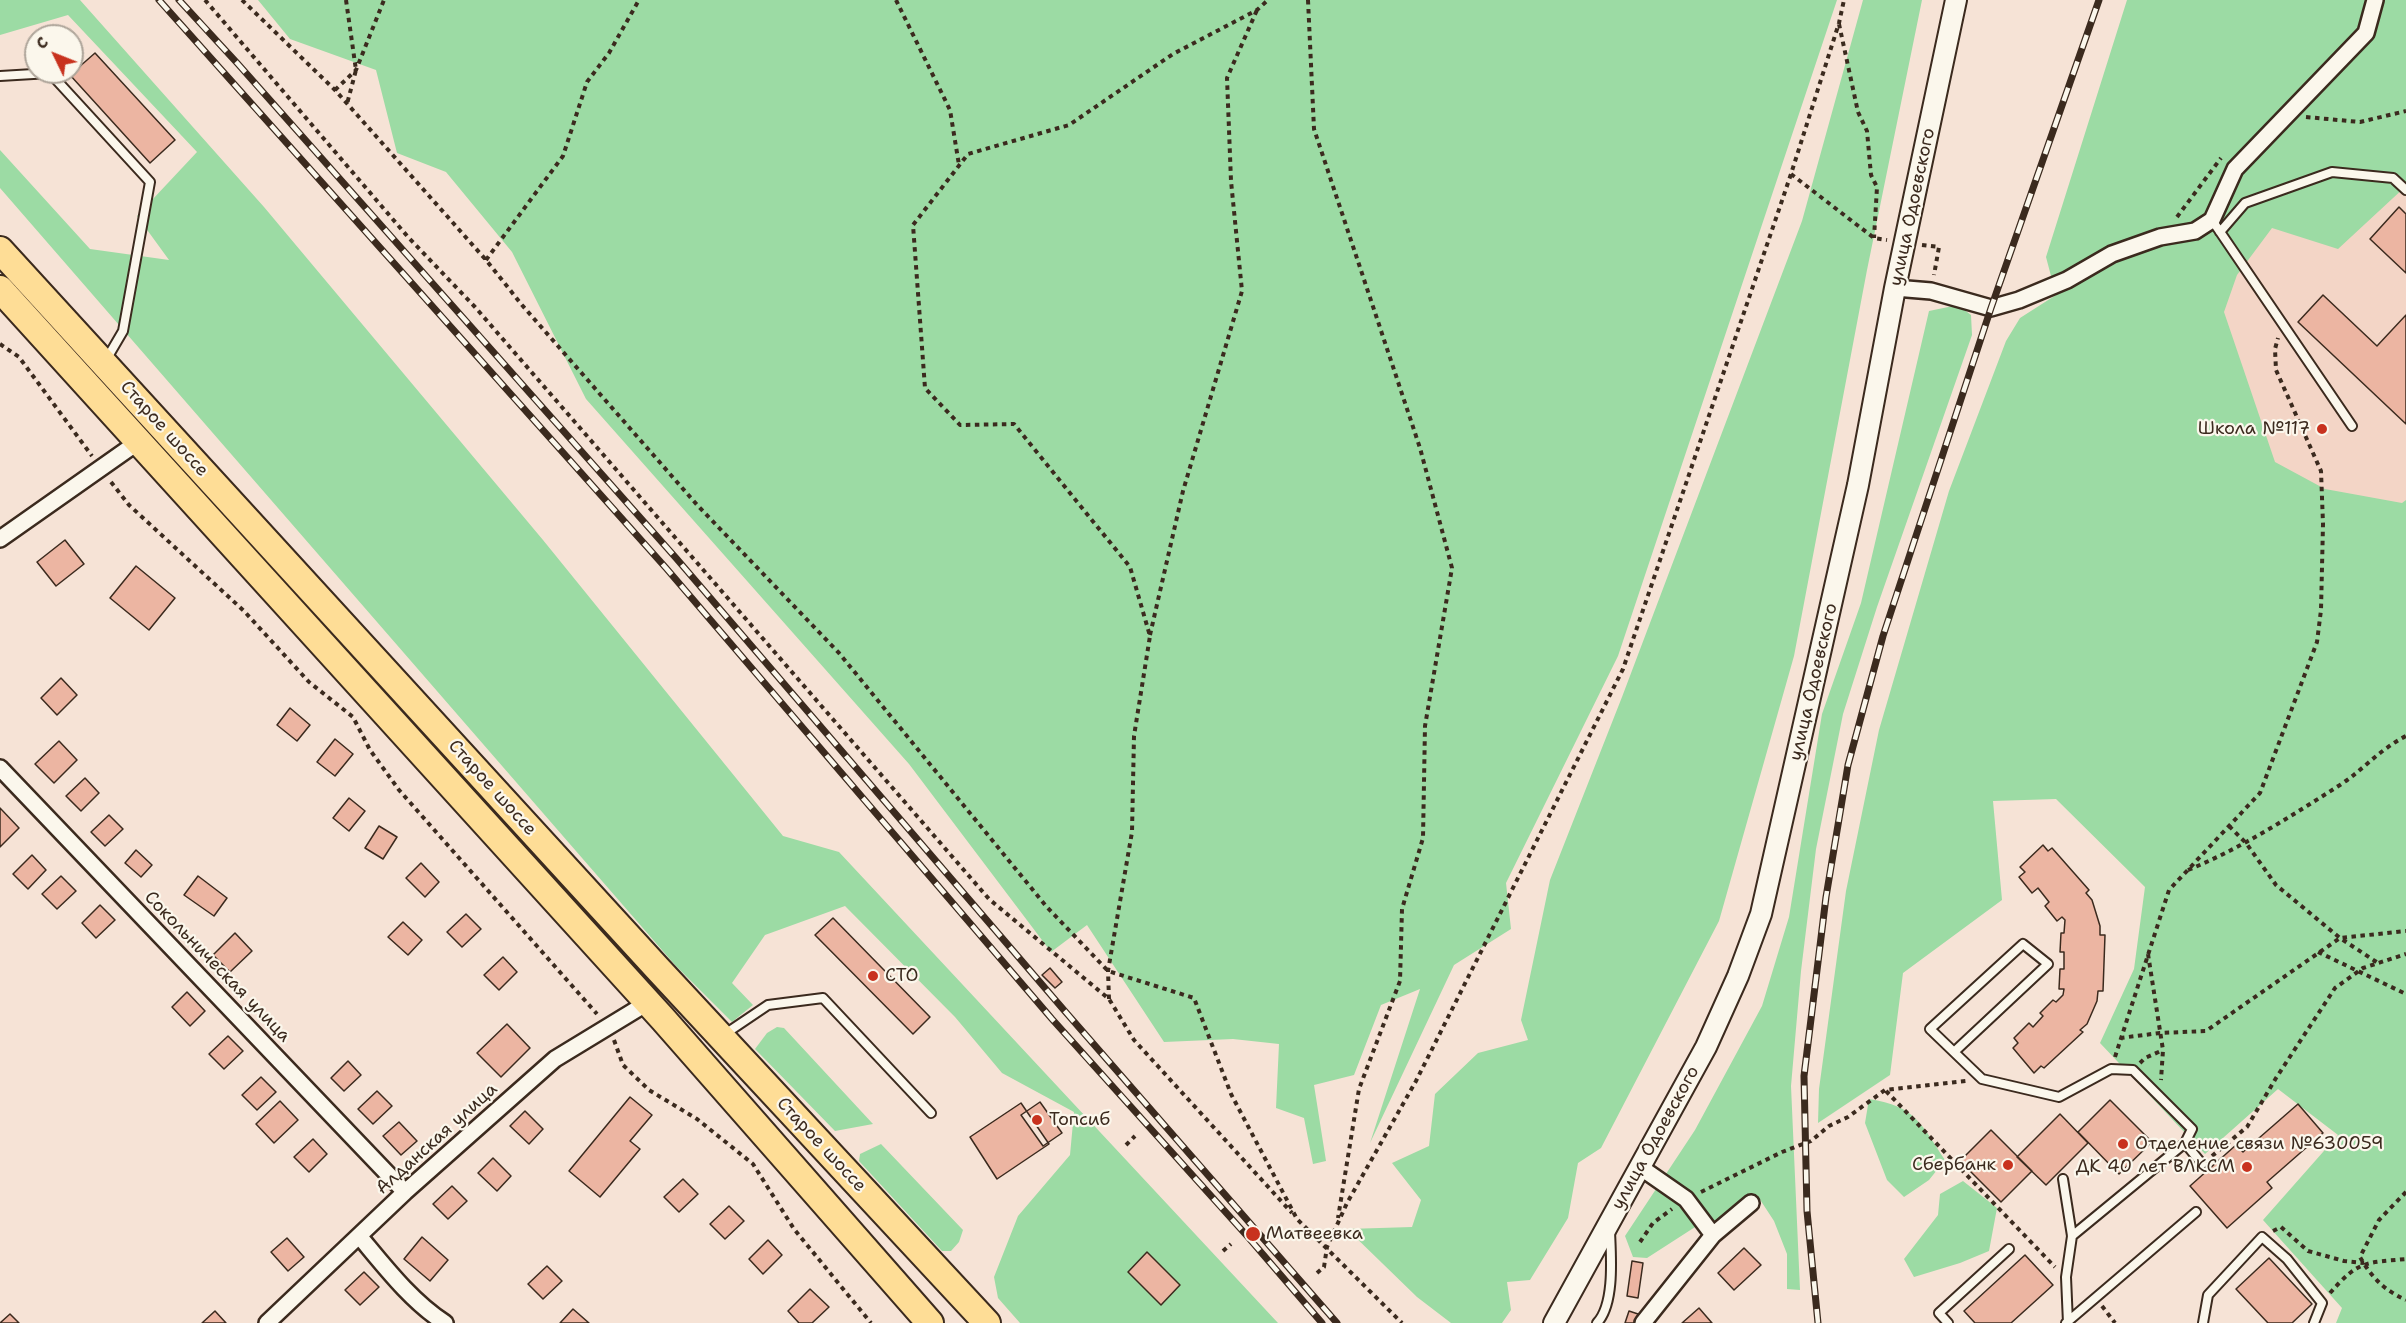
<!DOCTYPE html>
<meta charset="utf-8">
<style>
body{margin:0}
#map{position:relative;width:2406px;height:1323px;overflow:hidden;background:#f6e3d6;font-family:"Shantell Sans",sans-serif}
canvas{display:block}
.north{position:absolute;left:24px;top:24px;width:60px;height:60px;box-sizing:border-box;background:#fbf7ec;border:2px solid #aea59a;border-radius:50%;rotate:313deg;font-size:16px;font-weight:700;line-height:24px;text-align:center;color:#3b2a1e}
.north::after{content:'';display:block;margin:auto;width:21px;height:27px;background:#c8321e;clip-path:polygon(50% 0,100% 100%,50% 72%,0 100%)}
</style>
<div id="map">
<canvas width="2406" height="1323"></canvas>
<div class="north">С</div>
</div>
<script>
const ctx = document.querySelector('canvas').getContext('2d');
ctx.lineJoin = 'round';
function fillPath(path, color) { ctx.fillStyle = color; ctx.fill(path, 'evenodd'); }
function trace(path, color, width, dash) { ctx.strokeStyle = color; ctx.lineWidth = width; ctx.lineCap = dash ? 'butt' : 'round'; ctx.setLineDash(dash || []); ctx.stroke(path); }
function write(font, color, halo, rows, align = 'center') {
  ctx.font = font + ' "Shantell Sans",sans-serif'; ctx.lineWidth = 4.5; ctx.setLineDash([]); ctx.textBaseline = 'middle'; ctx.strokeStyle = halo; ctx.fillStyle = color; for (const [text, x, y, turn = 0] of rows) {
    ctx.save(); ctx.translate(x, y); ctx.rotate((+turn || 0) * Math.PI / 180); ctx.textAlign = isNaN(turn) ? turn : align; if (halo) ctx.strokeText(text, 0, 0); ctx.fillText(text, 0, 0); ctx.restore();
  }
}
fillPath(new Path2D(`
 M2406,129V612L2273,609L2204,248Z`), '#f3d5c6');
fillPath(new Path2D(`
 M0,0H80L264,207L543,540L783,836L839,852L1278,1323H1020L998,1298L994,1277L1018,1216L1070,1155L1074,1112L1002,1073L955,1017L845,906L765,935L732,983L753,1005L732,1022L675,965L0,188V150L90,249L169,260L137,216L197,152L68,15L0,35Z
 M258,0H1837L1618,656L1506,883L1511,929L1454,965L1370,1143L1420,989L1381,1005L1354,1075L1314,1085L1326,1161L1313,1164L1304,1118L1276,1108L1279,1044L1233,1039L1164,1042L1087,925L1051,952L909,764L586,399L512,252L446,172L397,153L376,70L290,39Z
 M1863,0H1922L1867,270L1794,656L1719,921L1601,1148L1578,1163L1568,1218L1530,1280L1507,1282L1511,1310L1502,1323H1451L1417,1297L1347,1229L1412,1227L1421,1200L1392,1163L1429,1146L1435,1094L1478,1053L1528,1040L1521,1020L1550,880L1622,697L1802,221Z
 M2127,0H2406V186L2338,249L2272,228L2237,275L2224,312L2275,462L2325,489L2402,503L2406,500V1323H2336L2342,1308L2263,1220L2338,1135L2278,1089L2205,1154L2100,1043L2134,969L2145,887L2056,799L1993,801L2002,900L1903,973L1890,1075L1818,1123L1819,1089L1846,891L1879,730L1949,491L2006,341L2020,318L2056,295L2046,257Z
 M1958,305L1971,315L1972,335L1877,607L1843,714L1816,849L1801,971L1791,1086L1800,1290L1787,1289V1254L1774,1221L1757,1195L1743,1201L1717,1229L1706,1220L1647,1258L1633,1257L1625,1236L1695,1130L1762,1006L1789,917L1822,714L1861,603L1929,311Z
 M777,1027L784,1028L873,1124L835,1131L755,1049L767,1033Z
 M1869,1099C1916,1106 1921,1124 1945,1160L1929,1180L1904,1197L1887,1180L1865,1123Z
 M881,1144L963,1230L959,1242L951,1251H942L859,1161L860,1154Z
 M1963,1181L1997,1208L1989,1251L1960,1263L1914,1277L1904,1259L1938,1215L1940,1194Z`), '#9cdba4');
const building = new Path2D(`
 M95,53L175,140L150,163L70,75Z
 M2399,207L2406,214V273L2370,239Z
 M2323,295L2377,346L2406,315V424L2298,322Z
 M65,540L84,564L56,586L37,562Z
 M136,566L175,598L149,630L110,598Z
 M61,678L77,695L57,715L41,698Z
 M290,708L310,725L297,741L277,725Z
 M335,739L353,754L335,776L317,762Z
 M59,741L77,760L54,783L35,764Z
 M85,778L99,793L81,811L66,796Z
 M349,798L365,811L349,831L333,818Z
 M0,808L19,828L0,847Z
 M109,815L123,829L105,846L91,832Z
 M379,826L397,837L383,859L365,848Z
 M2043,845L2048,851L2052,848L2089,890L2086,893L2092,900L2100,926V935H2105L2103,991H2098L2097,1001L2087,1024L2080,1030L2083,1032L2044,1068L2041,1066L2034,1073L2013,1048L2018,1043L2014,1038L2029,1023L2033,1027L2043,1016L2040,1013L2053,1000L2056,1002L2063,995L2064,989H2059L2060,969H2064V952H2060L2061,933H2064L2065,920L2062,917L2057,921L2045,906L2049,902L2038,888L2032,893L2019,877L2025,872L2020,867Z
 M136,850L152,865L141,877L125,863Z
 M32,855L46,870L28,889L13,874Z
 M421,863L439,882L425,897L406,878Z
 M61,876L76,891L57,909L42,894Z
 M198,876L227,898L214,916L184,895Z
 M100,905L115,920L96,938L82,923Z
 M466,914L481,929L462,947L447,932Z
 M833,918L930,1017L913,1034L815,935Z
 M403,922L422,940L408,955L388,937Z
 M235,933L252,951L230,972L213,955Z
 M503,957L517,972L499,990L484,975Z
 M1050,968L1062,982L1055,988L1042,975Z
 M187,992L205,1011L190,1026L172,1007Z
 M507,1024L530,1048L501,1077L477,1053Z
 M228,1036L243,1051L224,1069L209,1054Z
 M348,1061L361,1075L344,1091L331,1078Z
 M261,1077L276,1092L257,1110L242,1095Z
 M377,1091L392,1106L373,1124L358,1109Z
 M630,1097L652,1115L630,1141L640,1149L600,1197L569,1171Z
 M2110,1100L2152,1142L2119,1174L2078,1132Z
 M280,1101L298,1120L274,1143L256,1124Z
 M1040,1102L1062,1133L1043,1146L1021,1115Z
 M1021,1103L1049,1144L997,1179L970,1137Z
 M2298,1104L2323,1133L2267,1182L2272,1188L2227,1228L2190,1186L2236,1145L2243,1152Z
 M525,1111L543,1129L529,1144L510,1126Z
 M2060,1114L2088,1143L2046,1185L2017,1157Z
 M399,1122L417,1141L401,1155L383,1136Z
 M1991,1130L2032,1171L2001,1202L1960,1161Z
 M313,1139L327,1154L309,1172L294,1157Z
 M493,1158L511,1176L497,1191L478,1173Z
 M683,1179L698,1194L679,1212L664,1197Z
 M452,1186L467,1201L448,1219L433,1204Z
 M729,1206L744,1221L725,1239L710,1224Z
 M422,1237L448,1260L430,1281L404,1259Z
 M287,1238L304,1257L288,1271L271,1252Z
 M768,1240L782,1255L763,1274L749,1259Z
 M1744,1248L1761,1265L1734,1290L1718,1273Z
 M1147,1252L1180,1285L1161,1305L1128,1272Z
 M2025,1255L2053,1285L2011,1323H1975L1964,1311Z
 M2269,1258L2312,1304L2292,1323H2268L2236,1289Z
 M1632,1261L1643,1263L1638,1298L1627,1296Z
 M547,1266L562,1281L543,1299L528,1284Z
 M364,1272L379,1287L360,1305L345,1290Z
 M810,1289L829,1307L812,1323H799L788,1311Z
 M1699,1308L1712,1323H1682Z
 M573,1309L589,1323H560Z
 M215,1311L226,1323H202Z
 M1629,1311L1638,1314L1635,1323H1625Z
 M10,1314L19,1323H0Z`);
fillPath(building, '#ecb5a2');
trace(building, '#3b2a1e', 1.5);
const service = new Path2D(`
 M0,76L50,73L150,182L123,331L106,360
 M2212,220L2352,426
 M2220,232L2245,203L2332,172L2393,178L2406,190
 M725,1034L768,1005L823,998L931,1113
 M1954,1052L2048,964L2023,944L1930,1029L1982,1079L2059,1097L2111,1069L2133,1070L2192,1129L2185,1143L2072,1236
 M2185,1143L2202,1164
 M2063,1179L2072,1236L2066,1277L2068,1323
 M1597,1323C1615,1304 1611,1256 1610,1231
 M1948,1323L1939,1313L2009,1249
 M2066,1323L2196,1212
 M2203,1323L2208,1295L2262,1237L2287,1259L2322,1303L2314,1323`);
const minor = new Path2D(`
 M1895,288L1931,291L1991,308L2019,300L2067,280L2112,254L2160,237L2195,231L2212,220L2235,169L2366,33L2375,0
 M0,539L138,442
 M0,768L405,1192
 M1640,1167L1686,1199L1713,1235
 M360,1237C385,1267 412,1302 445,1323
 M267,1323L405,1192L555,1059L647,1003
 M1643,1323L1713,1235L1751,1203`);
const tertiary = new Path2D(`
 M1554,1323L1706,1047L1738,976L1761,914L1858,485L1895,288L1956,0`);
const trunk = new Path2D(`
 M0,250L657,968L987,1323
 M0,289L663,1019L930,1323`);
trace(service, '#3b2a1e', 12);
trace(minor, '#3b2a1e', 20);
trace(tertiary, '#3b2a1e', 24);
trace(trunk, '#3b2a1e', 30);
trace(new Path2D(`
 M205,0L408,237L475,307L989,899L1109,999L1134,1040L1292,1213
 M242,0L335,90L486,260L522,305L698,506L839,653L1046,906L1108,971L1194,998L1231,1094L1297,1219L1402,1323
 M346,0L356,70L347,104
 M896,0L950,110L959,165
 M1308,0L1314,129L1420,448L1452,568L1425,726L1423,838L1402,909L1400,981L1359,1089L1338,1218
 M1839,24L1858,112L1867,131L1871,175L1877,187L1874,238
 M335,90L356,70L384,0
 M2306,117L2360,122L2406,111
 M1791,174L1874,238L1887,240
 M2177,217L2221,158
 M1922,245L1939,247L1934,275
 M486,260L563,156L587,82L609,53L639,0
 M0,344L19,357L92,456
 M111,482L129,505L244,611L309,682L353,717L370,750L399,790L597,1014
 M1150,635L1183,491L1242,291L1231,181L1227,78L1257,10
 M2229,826L2246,843L2276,885L2340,938L2378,963
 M2188,870C2242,848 2291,816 2340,785C2364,769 2379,750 2406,736
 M2318,952L2406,994
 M2148,954L2163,1050L2161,1080
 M1109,999L1108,971L1132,832L1134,736L1150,636L1130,567L1014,424L960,425L925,388L913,225L968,154L1069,125L1173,54L1257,10L1268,0
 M2120,1038L2160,1033L2206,1031L2340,938L2406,931
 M614,1040L623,1065L649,1090L697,1119L753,1164L794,1229L871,1323
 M2115,1057L2169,890L2260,793L2317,642L2321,610L2323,524L2321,471L2276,370L2275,349L2278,338
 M2140,1063L2145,1058L2163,1050
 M1886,1091L2055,1267
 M1126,1145L1135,1136
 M2212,1156L2247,1127L2276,1078L2335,988L2363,968L2406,954
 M1701,1192L1782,1152L1811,1141L1829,1126L1848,1117L1885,1090L1966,1081
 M2406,1192L2379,1220L2360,1257C2372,1278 2384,1290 2406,1300
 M2273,1231L2281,1227L2308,1251L2344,1261L2364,1263
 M1640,1242L1653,1223L1672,1209
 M1223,1251L1231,1244
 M1317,1273L1324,1267L1327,1247L1347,1203L1416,1081L1623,669L1791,174L1839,23L1844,0
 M2330,1293C2359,1260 2365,1263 2406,1259
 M2102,1306L2115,1323`), '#3b2a1e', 4, [4.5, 4.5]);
trace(service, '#fbf7ec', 8);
trace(minor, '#fbf7ec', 15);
trace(tertiary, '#fbf7ec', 20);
trace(trunk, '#fedd96', 26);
const rail = new Path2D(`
 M159,0L666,568L1052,1019L1248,1237L1322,1323
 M179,0L238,64L676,558L1063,1009L1337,1323
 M1818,1323L1807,1211L1804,1076L1826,897L1848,765L1883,636L1991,308L2099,0`);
trace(rail, '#3b2a1e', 7);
trace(rail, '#fbf7ec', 4.5, [14]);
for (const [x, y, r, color] of [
 [2322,429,6,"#c8321e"],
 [873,976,6,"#c8321e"],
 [1037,1120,6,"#c8321e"],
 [2123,1144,6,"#c8321e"],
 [2008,1165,6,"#c8321e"],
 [2247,1167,6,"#c8321e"],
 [1253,1234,8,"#c8321e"]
]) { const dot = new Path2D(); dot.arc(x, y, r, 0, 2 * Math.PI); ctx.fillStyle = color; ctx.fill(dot); trace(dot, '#fbf7ec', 2); }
write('18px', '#3b2a1e', '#fbf7ec', [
 ["улица Одоевского",1913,207,-78],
 ["Старое шоссе",164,429,48],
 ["улица Одоевского",1814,682,-77],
 ["Старое шоссе",492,788,48],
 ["Сокольническая улица",217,967,46],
 ["улица Одоевского",1656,1138,-61],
 ["Алданская улица",437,1139,-42],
 ["Старое шоссе",821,1145,47]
]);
write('18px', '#3b2a1e', '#fbf7ec', [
 ["Школа №117",2310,429,"right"],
 ["СТО",885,976],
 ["Топсиб",1049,1120],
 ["Отделение связи №630059",2135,1144],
 ["Сбербанк",1996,1165,"right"],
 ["ДК 40 лет ВЛКСМ",2235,1167,"right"],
 ["Матвеевка",1266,1234]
], 'left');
</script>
